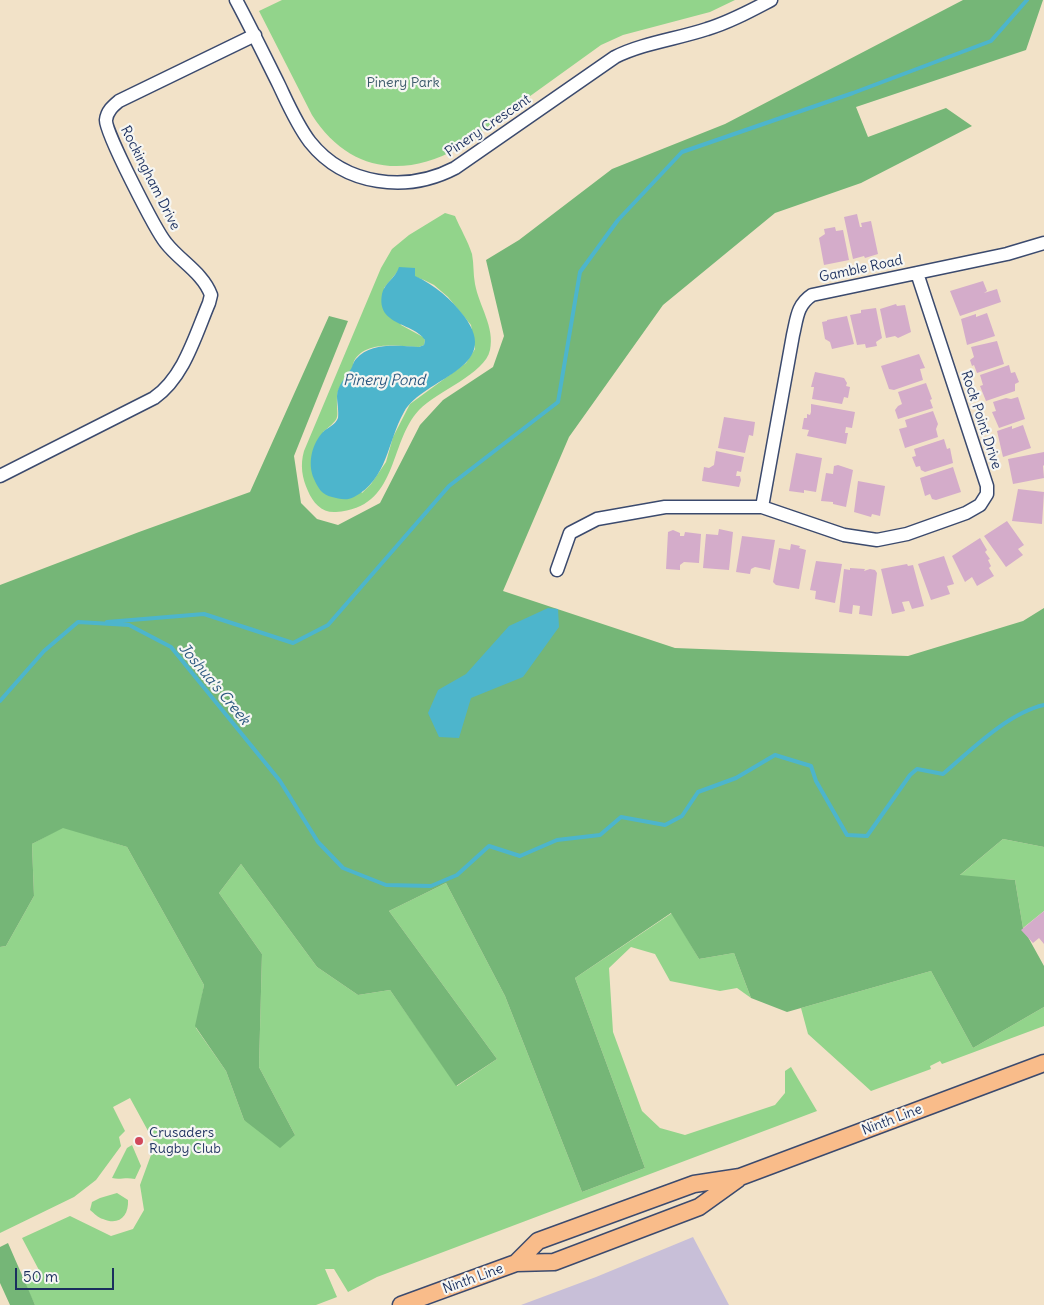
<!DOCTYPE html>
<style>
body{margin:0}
#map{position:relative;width:1044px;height:1305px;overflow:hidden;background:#f2e2c8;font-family:Delius,sans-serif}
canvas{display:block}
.scale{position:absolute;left:15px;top:1268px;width:99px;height:22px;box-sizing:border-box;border:2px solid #1b2f5e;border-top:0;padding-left:6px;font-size:15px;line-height:18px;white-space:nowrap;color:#1b2f5e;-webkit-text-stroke:4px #f6f6f2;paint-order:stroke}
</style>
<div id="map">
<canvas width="1044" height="1305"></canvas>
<div class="scale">50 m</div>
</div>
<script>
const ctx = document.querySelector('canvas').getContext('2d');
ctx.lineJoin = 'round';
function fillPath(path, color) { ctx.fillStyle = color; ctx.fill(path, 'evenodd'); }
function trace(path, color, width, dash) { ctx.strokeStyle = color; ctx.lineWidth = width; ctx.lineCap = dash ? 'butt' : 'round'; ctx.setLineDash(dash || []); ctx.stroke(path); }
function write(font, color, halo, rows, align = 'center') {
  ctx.font = font + ' Delius,sans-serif'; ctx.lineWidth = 4.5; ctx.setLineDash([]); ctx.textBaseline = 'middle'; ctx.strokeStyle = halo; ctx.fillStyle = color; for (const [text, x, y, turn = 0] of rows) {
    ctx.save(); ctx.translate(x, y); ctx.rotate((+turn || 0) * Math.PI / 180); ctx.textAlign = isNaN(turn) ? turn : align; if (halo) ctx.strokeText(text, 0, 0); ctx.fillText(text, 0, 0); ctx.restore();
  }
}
fillPath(new Path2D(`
 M693,1237L729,1305H521L596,1277Z`), '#c8bfd8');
fillPath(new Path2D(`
 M282,0H735L710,12L623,35L601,45L458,148C402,180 347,170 312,115L259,11Z
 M445,213L455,216C460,228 468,241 472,254C474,264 473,274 475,284C479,306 495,327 490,350C485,374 437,391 419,410C388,443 399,508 336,512C322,513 313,503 308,491C302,478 300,465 304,451L381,268L392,249L409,235ZM398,271L424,280L434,285L448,297L471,325L475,349L466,363L410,404L393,437L386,462L371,484L362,493L323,432C343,416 336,419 337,396C338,386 347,377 352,369C353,367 353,364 354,361C365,340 400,346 419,347L424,345L425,340L423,337L401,325L384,288Z
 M63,827L127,847L204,985L196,1028L226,1071L244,1120L295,1135L259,1067L262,954L219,893L241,864L317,967L358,995L390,990L457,1086L497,1059L389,911L446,883L505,996L582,1192L645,1168L575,978L672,913L699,959L734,953L751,998L737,988L720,991L670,981L655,954L631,947L609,968L613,1032L642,1111L660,1128L685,1135L775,1105L785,1093V1071L791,1067L817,1111L377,1277L348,1292L334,1269H325L337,1297L316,1305H35L23,1281L40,1272L22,1238L70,1216L111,1236L133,1229L144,1210L140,1185L151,1155L159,1151L130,1098L113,1107L125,1131L119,1137L121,1146L96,1180L74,1197L0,1233V947L6,946L34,896L32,844Z
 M1003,839L1044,847V911L1023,928L1015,880L959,876Z
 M931,971L973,1048L1044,1007V1026L942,1064L940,1061L930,1066L931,1069L871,1091L808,1034L801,1008Z
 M132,1145L141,1166L135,1179C125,1177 120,1180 112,1178L127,1148Z
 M117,1193L128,1200C129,1216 119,1226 103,1219C98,1218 94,1213 90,1210L92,1202L100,1198Z`), '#92d48b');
fillPath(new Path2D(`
 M963,0H1043L1026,50L856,107L868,137L946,108L972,126L861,183L775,213L663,305L569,437L503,591L675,648L779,652L908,656L1023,621L1044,608V847L1003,839L960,875L1015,880L1023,928L1044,966V1007L973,1048L931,971L787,1012L751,998L734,953L699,959L671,913L575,978L645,1168L582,1192L505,996L446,883L389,911L497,1059L456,1086L390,990L358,995L317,967L241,864L219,893L262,954L259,1067L295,1135L280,1148L244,1120L226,1071L195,1026L204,985L127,847L63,828L32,844L34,896L6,946L0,947V585L139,532L250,492L329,316L348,321L294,456L301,503L317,519L338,525L380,503L420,425L443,400L493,367L504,336L486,260L519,240L612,169L725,124Z
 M8,1243L35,1305H10L0,1283V1247Z`), '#75b677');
fillPath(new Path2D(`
 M399,267L415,268V276C435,285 451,299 464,316C504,369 424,377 404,412C387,442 388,479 354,497C347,501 339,499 332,497C322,495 318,488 314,479C307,463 312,443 324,431C329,427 336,424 338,418C339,412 337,402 337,396C337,387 346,376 351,369C353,366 353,362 356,359C371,342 398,346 419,347L424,345L425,340C413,322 376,326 382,294C384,283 396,278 399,267Z
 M548,608L558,609L559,627L523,677L471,698L459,738L439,737L428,713L438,690L466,674L509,626Z`), '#4db5cc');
trace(new Path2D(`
 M107,622L204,614L293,643L328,625L449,486L558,402L580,272L618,220L682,152L853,93L991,41L1027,0
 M0,701L44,651L78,622L129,625L171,647L280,781L318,842L343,868L386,885L431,886L457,875L489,846L520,856L557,840L600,835L621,817L665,825L682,816L698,792L736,778L775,755L811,766L816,781L847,835L867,836L910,775L917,769L943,774C971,750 1008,713 1044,705`), '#4db5cc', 4);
fillPath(new Path2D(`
 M857,214L860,227H862L861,223L871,221L878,254L865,258L864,256L853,259L844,217Z
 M835,227L836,231L843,230L849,260L824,265L819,238L825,234L824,229Z
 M983,281L987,291L984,293L997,289L1001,302L960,316L950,291Z
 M896,304L897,306L905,305L911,332L898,338L895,336L886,338L880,309Z
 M876,308L882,338L876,342L877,346L866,348L865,344L857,345L850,315L861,313V310Z
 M987,313L995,336L967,345L961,319L976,314V317Z
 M847,316L854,344L832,349L830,342L825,339L822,322L827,321V320Z
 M997,341L1004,364L977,373L974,365L972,366L970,360L974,357L971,347Z
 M919,354L925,368L920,369L923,380L894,390L889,389L881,366Z
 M1009,365L1011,373L1015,372L1019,382L1015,384V391L986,401L980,386L983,385L980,375Z
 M815,372L844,378L847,383L846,386L850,387L848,398L844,397L842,404L812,399L814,387H811Z
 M926,383L932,399L930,400L933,408L898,419L895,410L898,406L902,404L898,392Z
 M1018,397L1025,419L999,428L992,412L996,411L993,402L1006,398L1011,399Z
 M811,404L855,412L852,428L846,427L845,433H848L846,444L807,436L809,430L802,429L804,418H807V414L810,415L811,412Z
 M933,411L938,424L936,429L938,437L905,448L899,429L907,427L905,420Z
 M724,417L755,422L753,436L749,435L745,453L718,448Z
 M1023,425L1031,448L1003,457L997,431L1012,426V429Z
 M944,439L947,449L950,448L953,463L925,472L921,470L920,466L916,467L912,457L916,456L914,449Z
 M716,451L744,457L741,472L737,471L736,476H740L741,480L739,487L702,481L704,467L709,468L714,465Z
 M1044,452V465L1043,466L1044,478L1013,484L1008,459Z
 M796,453L822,458L816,492L804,490V493L789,491Z
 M838,465L853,470L846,507L833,504V502L821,501L826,473L833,474L834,466Z
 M953,467L961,492L936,500L932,499L930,494L925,496L920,478Z
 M858,481L885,486L880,516L872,514L871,517L854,512Z
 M1018,489L1044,492L1042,524L1012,521Z
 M1007,521L1024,545L1018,549L1023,555L1006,567L984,536Z
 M719,529L733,532L729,570L703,568L706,534L718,535Z
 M673,530L680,533V536H684L685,532L701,534L699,563L684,562L680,565V570L666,569L668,532Z
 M742,536L775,540L770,570L755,567L751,569L750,574L736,572Z
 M980,538L987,550L985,552L990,559L988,560L991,566L989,568L994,576L977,586L972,577L965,582L952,556Z
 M791,544L800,546L799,548L806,550L799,589L776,585L773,582L779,548L790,550Z
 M944,556L954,584L947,586L950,594L931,600L918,564Z
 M816,561L842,564L835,603L815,599L816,591L810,590Z
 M907,564L908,566L913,565L924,606L912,609L909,601L902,602L905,611L892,614L881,569Z
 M850,568L865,569L864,571L870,569L875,570L877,573L872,616L859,614L860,606L853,605L852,614L839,612L844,569L850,570Z
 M1044,911V944L1039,938L1033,943L1021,930Z`), '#d4acca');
const minor = new Path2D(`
 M236,0C251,28 265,57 279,85C288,104 297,125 310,142C345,186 407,193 455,168L615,57C643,43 677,39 707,29C730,22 750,11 771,0
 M0,476L154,398C184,377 195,336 209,303L211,295C203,273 180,261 166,243C156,231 105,132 106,120C107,111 113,106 119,101L255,35
 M762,507L793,335C797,318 797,305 812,295L1007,254L1044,243
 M557,570L570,533L597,519L665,507H762L844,535L877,540L907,534L966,513L980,505L987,494V486L917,273`);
const major = new Path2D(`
 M516,1263L538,1241L694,1184L740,1177L1044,1063
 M401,1305L516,1263L554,1262L699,1207L738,1179`);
trace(minor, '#3b4a6e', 15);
trace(major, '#3b4a6e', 19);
trace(minor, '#fff', 12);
trace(major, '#f9bc8a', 16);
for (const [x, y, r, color] of [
 [139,1141,5,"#d1495b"]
]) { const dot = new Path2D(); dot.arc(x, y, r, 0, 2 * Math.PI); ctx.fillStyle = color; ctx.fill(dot); trace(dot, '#f6f6f2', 2); }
write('14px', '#395869', '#f6f6f2', [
 ["Pinery Park",403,83]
]);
write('14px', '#1b2f5e', '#f6f6f2', [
 ["Pinery Crescent",488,126,-34],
 ["Rockingham Drive",150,178,63],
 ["Gamble Road",861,269,-12],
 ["Rock Point Drive",981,420,72],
 ["Ninth Line",892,1120,-21],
 ["Ninth Line",473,1279,-20]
]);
write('14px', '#1b2f5e', '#f6f6f2', [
 ["Crusaders",149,1133],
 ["Rugby Club",149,1149]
], 'left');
write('italic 15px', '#2a577f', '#f6f6f2', [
 ["Pinery Pond",384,381],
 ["Joshua's Creek",214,684,50]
]);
</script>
